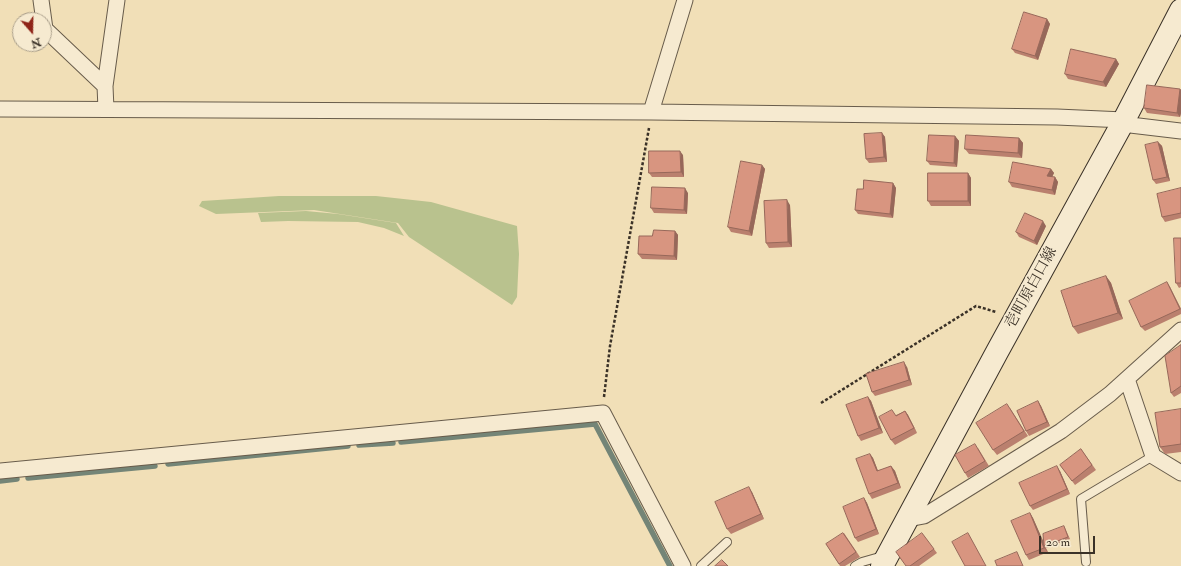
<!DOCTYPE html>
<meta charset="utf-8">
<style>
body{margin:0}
#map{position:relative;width:1181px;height:566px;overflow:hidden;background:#f1dfb7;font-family:"IM FELL Double Pica",serif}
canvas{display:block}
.north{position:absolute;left:12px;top:12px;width:40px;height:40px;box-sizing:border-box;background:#f6ead0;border:1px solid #aba08c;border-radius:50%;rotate:160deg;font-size:11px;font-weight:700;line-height:16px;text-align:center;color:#3a3127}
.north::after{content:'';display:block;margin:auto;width:14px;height:18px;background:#8f2418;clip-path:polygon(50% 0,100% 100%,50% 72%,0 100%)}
.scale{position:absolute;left:1039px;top:536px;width:56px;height:18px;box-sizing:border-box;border:2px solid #3a3127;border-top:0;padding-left:5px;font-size:12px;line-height:14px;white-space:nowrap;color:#3a3127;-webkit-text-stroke:3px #f6ead0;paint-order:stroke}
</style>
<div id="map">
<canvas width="1181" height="566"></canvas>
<div class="north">N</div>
<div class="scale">20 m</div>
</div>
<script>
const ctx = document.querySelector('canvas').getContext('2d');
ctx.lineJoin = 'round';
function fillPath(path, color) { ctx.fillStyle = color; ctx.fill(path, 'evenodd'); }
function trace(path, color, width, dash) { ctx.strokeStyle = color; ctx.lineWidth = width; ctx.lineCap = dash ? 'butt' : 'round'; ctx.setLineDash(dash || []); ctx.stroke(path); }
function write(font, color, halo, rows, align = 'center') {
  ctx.font = font + ' "IM FELL Double Pica","Noto Serif JP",serif'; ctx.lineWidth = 3.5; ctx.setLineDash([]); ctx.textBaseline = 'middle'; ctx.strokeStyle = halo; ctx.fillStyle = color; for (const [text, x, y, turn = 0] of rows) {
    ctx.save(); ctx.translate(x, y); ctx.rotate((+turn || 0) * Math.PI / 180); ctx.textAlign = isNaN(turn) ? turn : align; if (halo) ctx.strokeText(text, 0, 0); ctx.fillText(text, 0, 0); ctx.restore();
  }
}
fillPath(new Path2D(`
 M279,196H376L431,202L517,226L519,254L517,297L512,305L409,237L398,223L314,210L216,214L199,206L202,201Z
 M306,211L338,214L396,223L404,236L384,228L358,222L288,221L261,222L258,213Z`), '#b9c28e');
trace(new Path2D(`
 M401,442L595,424L670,566
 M359,445L393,443
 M168,464L348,446
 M28,478L155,466
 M0,481L17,479`), '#748577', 5.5);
const lane = new Path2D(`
 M1086,562L1081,499L1153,456
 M701,566L727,542
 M855,566L862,562L883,556`);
const street = new Path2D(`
 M41,0L45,29L105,86
 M0,109L651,112L1057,117L1124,120
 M106,109L105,86L117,0
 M651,112L685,0
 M1122,124L1181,131
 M1127,379L1153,456L1181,473
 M0,471L603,413L683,566
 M908,519L924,516L1061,431L1110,394L1181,330`);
const secondary = new Path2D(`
 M882,566L997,352L1122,124L1181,10`);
trace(lane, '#685c4b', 10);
trace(street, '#685c4b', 17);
trace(secondary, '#3a3127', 24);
trace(new Path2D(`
 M604,397L610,346L649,128
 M821,403L976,306L996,312`), '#3a3127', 2.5, [3, 2]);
trace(lane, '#f6ead0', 8);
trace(street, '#f6ead0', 15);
trace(secondary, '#f6ead0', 22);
fillPath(new Path2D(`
 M1047,19L1050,24L1038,60L1015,53L1012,49Z
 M1116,59L1119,64L1106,87L1068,79L1065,74Z
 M1180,89L1181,90V113L1180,117L1147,113L1144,108Z
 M882,133L885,137L887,162L869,163L866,159Z
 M955,136L959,141L957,167L930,165L927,161Z
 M1019,138L1023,143L1022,158L969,154L965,149Z
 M1158,142L1162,146L1170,181L1156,184L1153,180Z
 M683,155L684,177H652L649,173Z
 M762,165L765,169L752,236L731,232L728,227Z
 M1051,169L1054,173L1052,177H1055L1058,182L1055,195L1012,187L1009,182Z
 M968,173L971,178V206H931L928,201Z
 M893,183L896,188L893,218L858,214L855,210Z
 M1181,188V218L1165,222L1162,217Z
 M688,193L687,214L654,213L651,208Z
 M790,205L792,247L769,248L766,243Z
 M1046,226L1037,245L1019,237L1016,232Z
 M675,231L678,235L677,260L642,259L638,254L652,236Z
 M1181,238V287L1179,288L1176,283Z
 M1106,276L1111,283L1123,319L1078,334L1073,327Z
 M1167,282L1170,287L1181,309V314L1145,331L1141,327Z
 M1181,345V393L1174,397L1171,393Z
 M907,367L912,385L875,396L872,392Z
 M868,397L871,401L883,433L861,441L858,436Z
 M1038,401L1041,406L1050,426L1029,436L1026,431Z
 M1010,408L1028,436L997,455L993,450Z
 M1181,409V452L1165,454L1160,447Z
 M905,411L908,415L917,433L895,445L891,440L896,415Z
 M978,448L989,466L968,478L965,473Z
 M1081,449L1096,470L1075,485L1060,465Z
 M870,454L873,458L878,471L891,466L895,471L901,488L872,499L869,494Z
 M1060,471L1070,494L1033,510L1030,506Z
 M752,492L764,519L731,534L727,529Z
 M864,498L867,503L879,534L858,542L855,538Z
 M1030,513L1033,518L1044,544L1065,528L1070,539L1046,548L1048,552L1029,560L1026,555Z
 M844,533L860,557L845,566H840L826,544Z
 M934,549L937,553L919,566H906Z`), '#ba806e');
fillPath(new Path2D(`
 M1047,19L1050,24L1038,60L1035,56Z
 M1116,59L1119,64L1106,87L1103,82Z
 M1180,89L1181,90V113L1180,117L1177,113Z
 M882,133L885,137L887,162L884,157Z
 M955,136L959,141L957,167L954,163Z
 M1019,138L1023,143L1022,158L1018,153Z
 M1158,142L1162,146L1170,181L1167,177Z
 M680,151L683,155L684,177L681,172Z
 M762,165L765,169L752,236L749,231Z
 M1051,169L1054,173L1050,181L1047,176Z
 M968,173L971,178V206L968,201Z
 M1055,177L1058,182L1055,195L1052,190Z
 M893,183L896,188L893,218L890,214Z
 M685,188L688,193L687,214L684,210Z
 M787,200L790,205L792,247L788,242Z
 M1043,221L1046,226L1037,245L1034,241Z
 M675,231L678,235L677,260L674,256Z
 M1106,276L1111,283L1123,319L1118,313Z
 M1167,282L1170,287L1181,309V310Z
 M904,362L907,367L912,385L909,380Z
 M868,397L871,401L883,433L879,428Z
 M1038,401L1041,406L1050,426L1047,422Z
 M905,411L908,415L917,433L914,428Z
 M870,454L873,458L880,476L877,471Z
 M891,466L895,471L901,488L898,483Z
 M1057,466L1060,471L1070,494L1067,489Z
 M749,487L752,492L764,519L761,514Z
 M864,498L867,503L879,534L876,529Z
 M1030,513L1033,518L1045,545L1044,546L1048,552L1044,548Z`), '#97685a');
const building = new Path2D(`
 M1024,12L1047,19L1035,56L1012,49Z
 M1071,49L1116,59L1103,82L1065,74Z
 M1147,85L1180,89L1177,113L1144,108Z
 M882,133L884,157L866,159L864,134Z
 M929,135L955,136L954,163L927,161Z
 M966,135L1019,138L1018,153L965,149Z
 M1158,142L1167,177L1153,180L1145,145Z
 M649,151H680L681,172L649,173Z
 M741,161L762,165L749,231L728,227Z
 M1013,162L1051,169L1047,176L1055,177L1052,190L1009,182Z
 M928,173H968V201H928Z
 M864,180L893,183L890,214L855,210L857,189H863Z
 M652,187L685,188L684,210L651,208Z
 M1181,188V213L1162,217L1157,194Z
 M787,200L788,242L766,243L764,201Z
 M1025,213L1043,221L1034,241L1016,232Z
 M654,230L675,231L674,256L638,254L639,236H652Z
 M1174,238H1181V283H1176Z
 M1106,276L1118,313L1073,327L1061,291Z
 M1167,282L1180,309L1141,327L1129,301Z
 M1181,345V386L1171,393L1165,356Z
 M904,362L909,380L872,392L866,374Z
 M868,397L879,428L858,436L846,405Z
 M1038,401L1047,422L1026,431L1017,411Z
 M1007,404L1024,431L993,450L976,423Z
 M1181,409V444L1160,447L1155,413Z
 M892,410L896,416L905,411L914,428L891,440L879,417Z
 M975,444L985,461L965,473L955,455Z
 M1081,449L1092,465L1072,481L1060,465Z
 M870,454L877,471L891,466L898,483L869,494L856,459Z
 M1057,466L1067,489L1030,506L1019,483Z
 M749,487L761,514L727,529L715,502Z
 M864,498L876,529L855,538L843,507Z
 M1030,513L1044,548L1026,555L1011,521Z
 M1064,526L1068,537L1044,546L1043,534Z
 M843,533L856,552L839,564L826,544Z
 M922,533L934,549L910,566H906L896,552Z
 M968,533L986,566H965L952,542Z
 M1017,552L1023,566H997L995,561Z
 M722,560L728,566H715Z`);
fillPath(building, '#d89580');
trace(building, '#97685a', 1);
write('15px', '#3a3127', '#f6ead0', [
 ["壱町原白口線",1032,288,-61]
]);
</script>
